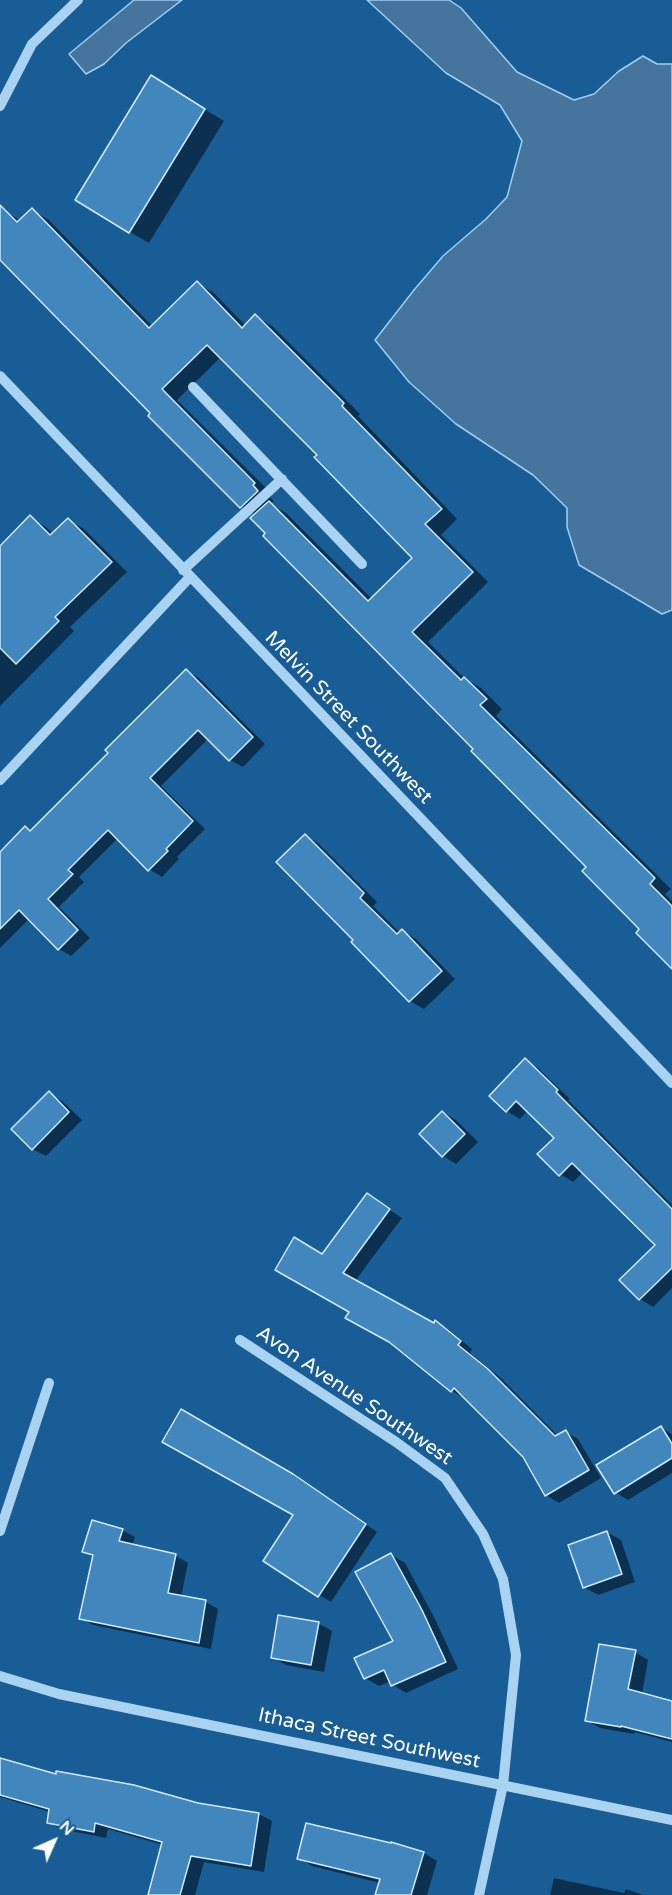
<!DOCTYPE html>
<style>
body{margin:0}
#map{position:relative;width:672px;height:1895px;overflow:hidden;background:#185d96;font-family:"Varela Round",sans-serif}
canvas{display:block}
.north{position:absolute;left:24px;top:1811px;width:60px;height:60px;-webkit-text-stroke:4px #185d96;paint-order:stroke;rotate:45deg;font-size:16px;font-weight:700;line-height:24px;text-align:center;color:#fff}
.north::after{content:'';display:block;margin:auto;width:21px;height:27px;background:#fff;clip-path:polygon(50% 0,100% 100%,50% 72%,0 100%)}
</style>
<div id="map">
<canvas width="672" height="1895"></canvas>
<div class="north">N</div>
</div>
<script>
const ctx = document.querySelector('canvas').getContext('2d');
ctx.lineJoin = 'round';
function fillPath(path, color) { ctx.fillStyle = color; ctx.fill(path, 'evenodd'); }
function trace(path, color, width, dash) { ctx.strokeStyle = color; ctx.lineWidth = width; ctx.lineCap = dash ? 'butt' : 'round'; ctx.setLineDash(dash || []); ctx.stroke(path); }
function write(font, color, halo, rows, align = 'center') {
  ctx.font = font + ' "Varela Round",sans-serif'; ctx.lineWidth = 6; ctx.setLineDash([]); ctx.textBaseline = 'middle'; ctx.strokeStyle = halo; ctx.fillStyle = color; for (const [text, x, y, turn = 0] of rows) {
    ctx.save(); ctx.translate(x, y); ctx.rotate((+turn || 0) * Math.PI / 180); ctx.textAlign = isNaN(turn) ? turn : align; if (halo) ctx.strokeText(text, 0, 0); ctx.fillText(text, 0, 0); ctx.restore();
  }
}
const water = new Path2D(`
 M134,0H182L126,43L104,64L86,74L69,54Z
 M367,0H449L461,8L517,72L574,100L594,94L619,71L643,56L657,64H672V610L662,614L579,565L567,527V508L533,475L456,424L409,382L375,340L414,290L443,256L486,219L507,197L522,141L500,105L446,73Z`);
fillPath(water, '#45759d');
trace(water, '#9dcef3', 1.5);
fillPath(new Path2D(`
 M170,88L224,121L149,243L130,232Z
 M2,209L21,221L32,210L49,220L153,327L197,283L214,293L246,326L256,316L272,326L360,414L358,416L457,519L441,535L488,582L428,642L465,679L481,688L502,709L496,716L671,889L665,894L672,901V967L588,867L268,533L256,515L241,506L0,257V211ZM221,357L319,455L414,558L372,599L286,513L270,504L274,501L268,496L271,493L177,400Z
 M30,517L46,527L54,534L68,520L84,529L127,572L70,627L74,631L0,706V547Z
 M186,671L199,678L265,744L243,767L230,760L209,738L161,786L205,829L177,857L179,859L162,877L149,869L118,838L79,877L84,882L59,907L90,938L71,956L59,949L29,919L0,948V854L25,828L32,832L110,753Z
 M305,836L318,843L377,902L373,906L400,933L402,931L416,939L455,979L424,1009L410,1001L353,942L355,940Z
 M525,1060L538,1068L570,1099L568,1100L672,1205V1288L653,1307L640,1299L621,1280L657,1245L583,1172L573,1182L560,1174L556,1137L528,1110L520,1119L507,1111Z
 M49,1093L62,1101L82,1120L46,1156L32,1149Z
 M443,1112L456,1120L478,1142L456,1164L443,1156Z
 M367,1195L402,1218L355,1281L434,1324L436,1322L449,1330L472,1349L470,1353L501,1378L558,1436L566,1432L578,1439L601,1478L559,1503L546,1495L524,1456L464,1398L452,1391L351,1312L323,1256Z
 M661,1428L672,1434V1473L628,1500L615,1492Z
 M306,1483L377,1532L331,1602L319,1595L295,1515Z
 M122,1530L135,1537L132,1546L176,1556L188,1563L181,1597L206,1602L218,1609L211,1649L93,1625L81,1618L94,1557L84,1551Z
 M607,1532L621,1540L635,1582L598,1595L584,1587Z
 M391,1555L405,1563L435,1619L458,1669L406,1693L393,1685L391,1681L379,1686L365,1678L395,1642Z
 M318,1623L332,1631L324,1672L286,1665L272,1657Z
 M635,1652L648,1660L642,1694L672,1702V1742L635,1732L634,1734L600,1728L586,1720Z
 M0,1760L57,1776L197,1804L259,1814L272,1821L264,1872L204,1862L195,1895H149L163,1845L108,1829L106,1838L61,1829L48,1822L50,1812L0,1797Z
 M424,1853L437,1861L427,1895H377L380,1883L312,1866L299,1858Z
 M554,1878L624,1893L626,1889L643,1895H550Z`), '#0007');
const building = new Path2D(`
 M151,75L205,109L129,233L75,200Z
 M0,205L17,222L32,208L149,328L197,281L242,328L255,314L344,403L342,406L442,509L425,524L473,572L412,632L461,680L464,677L487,699L480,705L655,878L650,884L672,906V969L636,933L639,929L582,871L586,867L471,751L473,749L263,536L265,533L250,518L269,501L368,601L412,558L314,457L317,455L207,345L162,389L255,483L253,485L258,491L240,508L148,416L150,413L0,260Z
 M30,515L50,535L68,518L112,562L55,617L59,621L16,664L0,648V546Z
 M186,669L253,737L229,761L198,730L150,778L193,821L166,849L168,851L148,871L108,830L68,870L73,874L48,899L78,930L58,950L19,910L0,929V852L25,826L30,831L108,753L105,750Z
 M305,834L364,893L360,898L397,934L402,929L442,971L409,1002L351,942L353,940L276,862Z
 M525,1058L558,1090L556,1092L672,1209V1268L639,1300L619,1280L655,1245L572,1163L559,1176L537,1154L554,1138L516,1101L506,1112L489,1096Z
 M49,1091L69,1112L32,1150L11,1129Z
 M442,1111L465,1134L442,1157L419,1134Z
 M367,1193L390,1209L343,1273L434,1323L435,1320L461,1341L458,1345L488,1369L555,1436L566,1430L589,1470L545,1496L523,1457L454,1388L451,1392L389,1342L345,1318L349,1312L275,1270L294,1237L322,1254Z
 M181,1409L293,1474L366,1524L318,1597L263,1561L293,1515L162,1442Z
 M661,1426L672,1444V1458L614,1494L596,1465Z
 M92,1520L123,1529L119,1541L176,1554L168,1593L206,1600L199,1643L79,1619L93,1555L82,1552Z
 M607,1531L622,1574L583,1588L568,1545Z
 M391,1553L422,1610L446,1662L391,1686L384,1670L364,1679L354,1658L393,1641L355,1572Z
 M278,1615L319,1622L311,1665L271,1658Z
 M599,1644L636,1650L628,1689L672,1701V1739L621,1726V1727L585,1721Z
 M0,1758L56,1774V1771L134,1785L198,1803L259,1813L251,1866L191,1856L180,1895H148L162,1842L95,1823L94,1832L47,1823L49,1809L0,1795Z
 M306,1823L391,1843V1842L424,1852L411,1895H375L380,1879L297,1859Z`);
fillPath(building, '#4186bd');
trace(building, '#d1e9fb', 1.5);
trace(new Path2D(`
 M0,106L32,44L78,0
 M0,376L672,1083
 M193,387L362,564
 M183,570L282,479
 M0,780L190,577
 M240,1340L396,1442L445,1478L483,1534L503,1579L516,1655L503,1785L479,1895
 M0,1531L49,1383
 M0,1676L59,1694L672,1820`), '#aad2f1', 10);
write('20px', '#fff', '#185d96', [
 ["Melvin Street Southwest",348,718,46],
 ["Avon Avenue Southwest",354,1396,34],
 ["Ithaca Street Southwest",369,1739,12]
]);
</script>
